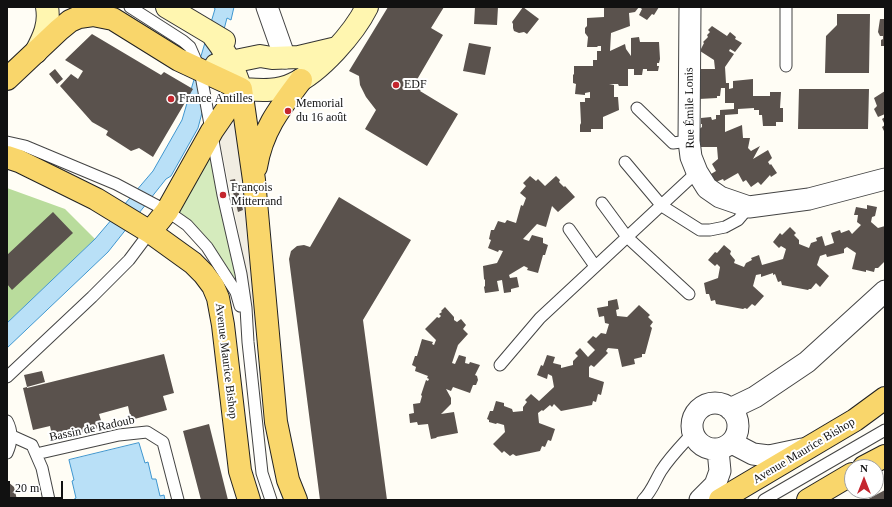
<!DOCTYPE html>
<meta charset="utf-8">
<style>
body{margin:0}
#map{position:relative;width:892px;height:507px;overflow:hidden;background:#fffdf5;font-family:Georgia,serif}
canvas{display:block}
.frame{position:absolute;inset:0;border:8px solid #111;pointer-events:none}
.north{position:absolute;left:844px;top:459px;width:40px;height:40px;box-sizing:border-box;background:#fff;border:1px solid #a0a0a0;border-radius:50%;rotate:0deg;font-size:11px;font-weight:700;line-height:16px;text-align:center;color:#111}
.north::after{content:'';display:block;margin:auto;width:14px;height:18px;background:#c4262e;clip-path:polygon(50% 0,100% 100%,50% 72%,0 100%)}
.scale{position:absolute;left:8px;top:481px;width:55px;height:18px;box-sizing:border-box;border:2px solid #111;border-top:0;padding-left:5px;font-size:12px;line-height:14px;white-space:nowrap;color:#111;-webkit-text-stroke:3px #fff;paint-order:stroke}
</style>
<div id="map">
<canvas width="892" height="507"></canvas>
<div class="frame"></div>
<div class="north">N</div>
<div class="scale">20 m</div>
</div>
<script>
const ctx = document.querySelector('canvas').getContext('2d');
ctx.lineJoin = 'round';
function fillPath(path, color) { ctx.fillStyle = color; ctx.fill(path, 'evenodd'); }
function trace(path, color, width, dash) { ctx.strokeStyle = color; ctx.lineWidth = width; ctx.lineCap = dash ? 'butt' : 'round'; ctx.setLineDash(dash || []); ctx.stroke(path); }
function write(font, color, halo, rows, align = 'center') {
  ctx.font = font + ' Georgia,serif'; ctx.lineWidth = 4; ctx.setLineDash([]); ctx.textBaseline = 'middle'; ctx.strokeStyle = halo; ctx.fillStyle = color; for (const [text, x, y, turn = 0] of rows) {
    ctx.save(); ctx.translate(x, y); ctx.rotate((+turn || 0) * Math.PI / 180); ctx.textAlign = isNaN(turn) ? turn : align; if (halo) ctx.strokeText(text, 0, 0); ctx.fillText(text, 0, 0); ctx.restore();
  }
}
fillPath(new Path2D(`
 M210,151L237,282C221,255 200,231 177,210Z`), '#d5ebbd');
fillPath(new Path2D(`
 M7,188L65,209L95,239L7,323Z`), '#b9dc9c');
fillPath(new Path2D(`
 M236,112L260,334L256,332L239,234L220,142L219,133Z`), '#f1ede2');
const water = new Path2D(`
 M213,7H234L231,20L227,18L198,128L171,176L166,179L108,252L7,348V323L95,239L153,171L182,120L215,9Z
 M139,443L145,463L148,462L152,479H156L160,496L164,495L165,500H73L76,498L72,481L74,480L69,460Z`);
fillPath(water, '#b9e0f7');
trace(water, '#3f96cf', 1);
fillPath(new Path2D(`
 M388,7H444L431,28L443,35L415,83L423,87L420,91L458,114L427,166L365,129L376,110L366,97L360,85L359,76L349,71Z
 M475,7H498L497,25L474,24Z
 M523,7L539,19L527,34L524,32L519,33L514,31L513,28V24L512,22Z
 M604,7H659L654,15L652,14L647,20L639,15L642,9L639,7L635,12L629,13L630,26L611,33L610,51L625,44L626,49L631,56V38L639,37L640,42H659L660,59L659,63H657V66H659L658,71H647V69H643L642,75H634V69H628V86H619L618,84H609L614,85V97H618L619,110L603,117V129H591V132H580V125L581,123L580,102H585V98H590V92L585,93V95L575,94L576,84L573,83V75L574,74V66H593V60H597V51H601V46H598L597,47H587L588,37L585,33V28L587,26V18L604,17Z
 M837,14H870L869,73H825L826,36L837,25Z
 M880,19H885V46H881V40L883,39V36H880L878,32Z
 M712,26L727,36L730,32L736,37L735,39L742,43L735,52L730,49L729,51L734,54L725,67L726,83H729V89L733,88V81L753,79V96H770V92H781L780,108H783V122H776V126H763L762,115H759V110H754V108L738,109V114L725,115V132L742,125L743,138H750L748,148L751,151L760,146L753,159L768,150L772,158L768,162L770,165L771,164L777,173L771,177L770,175L761,185L758,182L751,187L746,180L743,182L738,173L724,181L723,179L716,182L711,174L716,171L712,164L718,159L717,147H701L698,130L702,127V124H701V118L711,117L712,120L716,119V115H720V110L734,109V103H725V88H721L720,96H717V98L699,99V80H700L699,69H715L714,60L700,51L704,43L703,42L708,37L707,35L710,32L708,30Z
 M92,34L161,75L164,72L193,89L153,157L139,148L131,151L106,135L108,131L92,122L60,86L71,74L78,79L83,71L65,60Z
 M469,43L491,47L485,75L463,71Z
 M55,69L63,79L57,84L49,74Z
 M799,89H869L868,129H798Z
 M885,91V114L878,117L874,109L877,106L874,98Z
 M885,117V133L882,127L885,125L882,119Z
 M530,176L536,181L538,179L545,186L556,176L560,180L559,182L564,187L565,186L575,197L558,212L552,206L546,227L537,224L523,239L529,241L532,235L543,238V243L548,245L545,255H543L538,273L527,270L528,268L524,266L509,275L510,278L517,277L519,287L511,289V292L504,293L502,280L497,281L499,291L485,293L484,287L485,286V280L484,279L483,266L497,263L503,251L499,250L498,252L488,248L491,240L489,239L491,230H494L498,221L505,223L507,220L516,223L521,205L523,206L526,198L520,193L526,186L523,183Z
 M235,179L243,210L238,212L230,180Z
 M339,197L411,240L363,320L387,500H320L289,259L291,251L297,246L304,245L310,247Z
 M867,205L877,207L875,216L872,217L871,222L878,228L885,226V261L878,268H875L874,272L866,270V272L852,269L856,253L847,247L844,249V253L827,257L826,254L820,256L817,265L829,276L820,287L816,283L811,289H809L808,290L782,285L781,281L778,282L775,274L773,275V273L761,277V274L756,275L753,286L764,296L755,306L752,304L747,309L745,308L743,309L716,304L715,300L711,301L709,294H706L704,283L718,278L720,267L717,264L715,266L708,260L715,252L717,253L724,245L731,251L730,254L735,260L734,263L744,267L746,263L752,260L751,258L759,255L762,265L783,259L786,249L781,246L779,248L773,242L780,233L782,235L790,227L796,233L794,235L799,240V244L809,248L811,243L817,241L816,238L822,236L825,246L834,243L831,233L840,230L841,233L849,230L852,234L861,225L857,222L858,215H854L856,207L867,209Z
 M53,212L73,233L12,290L7,284V255Z
 M617,299L619,309L616,310L617,316L627,317L639,305L650,315L648,317L653,322L650,326L652,328L645,354H642V357L634,359L635,364L622,367L618,349L608,348L606,351L608,353L594,367L591,365L589,367V377L604,382L601,395L598,394L596,402L593,401L592,405L561,411L554,404L552,407L550,405L543,411L542,410L538,413L539,423L555,429L551,441L548,440L545,447L542,446L540,451L516,456L513,454L510,456L504,451L502,453L493,444L505,432L504,425L497,423L496,424L489,422V420L487,419L490,411H493L496,401L504,403V406L512,409L513,412L523,411V407L527,402L525,400L531,394L539,401L554,387L552,376L548,374L547,379L537,375L541,365L543,366L547,355L555,357L553,363L561,365V368L573,365V361L578,356L575,353L580,348L588,357L595,350L587,342L593,336L596,338L601,333L606,334L609,324L605,323L604,316L599,317L597,308L608,306V301Z
 M445,307L454,317V320L457,322L461,319L466,325L463,329L468,334L458,345L452,363L455,364L459,355L466,357L465,363L469,364L470,362L480,365L475,375L477,376L478,380L476,385H473L470,393L453,387L451,391L446,389L451,398V404L441,414L454,412L458,433L437,437L436,438L431,439L428,424L418,425L417,422L410,423L409,414L414,413L413,404L420,403L422,396L421,395L426,380L428,381L429,379L427,378L428,376L415,371L416,367L412,365L415,356H417L422,339L433,342L432,344L434,345L436,340L425,329L437,317L439,318L441,316L439,314L442,312L441,311Z
 M164,354L174,393L163,396L167,410L131,420L128,406L99,414L103,427L53,440L50,426L33,430L23,388L27,387V388Z
 M42,371L45,382L27,387L24,375Z
 M209,424L228,500H201L183,431Z
 M7,481L14,487L17,500H7Z
 M885,490V499L867,500L872,497Z`), '#5a524d');
const lane = new Path2D(`
 M130,7L183,41L190,47L200,70L223,195L241,274L246,308L248,342L262,473L271,500
 M786,66V7
 M637,108L673,143L689,141
 M7,142L25,146L116,184L167,211L187,225L207,247L236,292L240,306
 M625,162L662,206L700,230H710L725,227L738,220L749,207
 M602,203L627,237L689,294
 M569,229L595,266
 M500,365L540,318L697,172
 M7,377L92,297L129,260L150,232
 M7,421C13,432 12,442 7,453
 M12,436L32,445L42,468L49,500
 M36,454L119,435L147,432L163,442L178,500
 M643,500C652,491 655,481 661,471C670,457 681,446 692,434
 M764,500L885,430`);
const street = new Path2D(`
 M267,7L285,58
 M690,7L689,141L691,157L697,172L707,188L720,197L749,207L809,199L885,179
 M692 426a23 23 0 1 1 46 0a23 23 0 1 1-46 0Z
 M730,409L755,397L807,362L885,291
 M732,443L753,454L769,456L802,449
 M700,500L715,485L720,471L718,450`);
const secondary = new Path2D(`
 M167,7L224,41
 M212,34C226,51 234,68 241,89C259,90 277,92 293,84C320,72 354,33 367,7
 M36,52C44,37 50,24 47,7
 M216,65L260,56L272,58L299,57L337,48`);
const primary = new Path2D(`
 M7,79L59,30L70,21L79,17L93,15L113,19L179,60L241,89
 M241,89L254,180L276,422L288,480L296,500
 M7,157L19,161L96,199L150,232L193,263L204,274L213,286L218,298L223,325L240,471L249,500
 M256,167C262,131 279,109 301,80
 M150,232L167,211L212,131L241,89
 M864,467L885,456
 M720,500L855,420L885,398
 M808,500L852,474`);
trace(lane, '#444', 13);
trace(street, '#444', 23);
trace(secondary, '#333', 24);
trace(primary, '#222', 24);
trace(lane, '#fff', 11);
trace(street, '#fff', 21);
trace(secondary, '#fff6b0', 22);
trace(primary, '#f9d66b', 22);
for (const [x, y, r, color] of [
 [396,85,4,"#c4262e"],
 [171,99,4,"#c4262e"],
 [288,111,4,"#c4262e"],
 [223,195,4,"#c4262e"]
]) { const dot = new Path2D(); dot.arc(x, y, r, 0, 2 * Math.PI); ctx.fillStyle = color; ctx.fill(dot); trace(dot, '#fff', 1.5); }
write('12px', '#111', '#fff', [
 ["EDF",404,85],
 ["France Antilles",179,99],
 ["Memorial",296,104],
 ["du 16 août",296,118],
 ["François",231,188],
 ["Mitterrand",231,202]
], 'left');
write('12px', '#111', '#fff', [
 ["Rue Émile Lonis",690,108,-91],
 ["Avenue Maurice Bishop",226,361,83],
 ["Bassin de Radoub",92,429,-12],
 ["Avenue Maurice Bishop",804,451,-31]
]);
</script>
